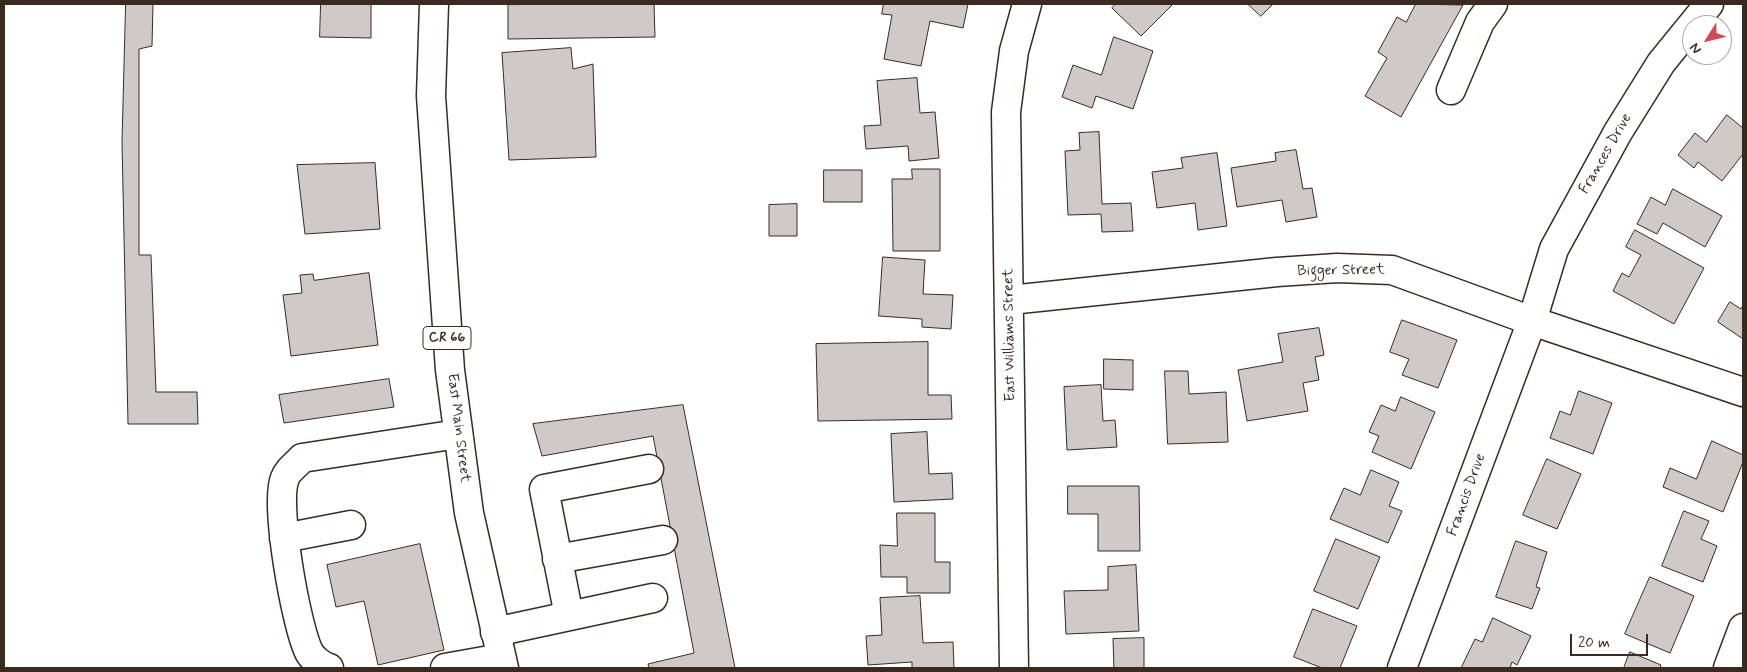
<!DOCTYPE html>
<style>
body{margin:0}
#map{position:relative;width:1747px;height:672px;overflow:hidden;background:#fff;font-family:Mynerve,sans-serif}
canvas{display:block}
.frame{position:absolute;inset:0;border:5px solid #3b2a1e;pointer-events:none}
.north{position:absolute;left:1682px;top:15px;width:50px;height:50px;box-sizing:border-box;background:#fff;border:1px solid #b1aaa5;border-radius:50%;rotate:234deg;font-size:14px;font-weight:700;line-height:20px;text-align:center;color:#3b2a1e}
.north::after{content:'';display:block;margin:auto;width:18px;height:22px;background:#d1495b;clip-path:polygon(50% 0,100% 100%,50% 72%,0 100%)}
.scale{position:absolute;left:1570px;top:634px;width:78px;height:22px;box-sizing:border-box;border:2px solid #3b2a1e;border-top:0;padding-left:6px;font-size:15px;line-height:18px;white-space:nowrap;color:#3b2a1e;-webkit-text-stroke:4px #fff;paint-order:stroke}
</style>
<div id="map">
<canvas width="1747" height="672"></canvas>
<div class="frame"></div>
<div class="north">N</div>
<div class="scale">20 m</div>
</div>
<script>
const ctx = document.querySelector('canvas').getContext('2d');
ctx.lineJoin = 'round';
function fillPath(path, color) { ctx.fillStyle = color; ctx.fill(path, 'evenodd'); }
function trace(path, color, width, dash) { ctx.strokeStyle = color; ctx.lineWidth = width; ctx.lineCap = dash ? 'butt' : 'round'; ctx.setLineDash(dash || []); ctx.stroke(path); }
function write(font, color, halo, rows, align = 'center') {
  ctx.font = font + ' Mynerve,sans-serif'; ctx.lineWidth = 4; ctx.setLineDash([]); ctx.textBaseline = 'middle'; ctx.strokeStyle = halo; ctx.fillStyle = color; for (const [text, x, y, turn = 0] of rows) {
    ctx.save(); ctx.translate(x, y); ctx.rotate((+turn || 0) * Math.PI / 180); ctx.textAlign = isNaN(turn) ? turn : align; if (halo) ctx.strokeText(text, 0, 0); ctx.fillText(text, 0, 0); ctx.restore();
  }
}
const building = new Path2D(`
 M126,4H153L152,46L139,49V255H151L156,392H197L198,424H128L122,142Z
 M321,4H371V38L320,37Z
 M654,4L655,37L508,39V5Z
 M884,4H968L963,28L930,21L921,66L884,59L892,15L882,14Z
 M1116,4H1173L1141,36L1112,8Z
 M1248,4H1273L1261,16Z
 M1416,4L1463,5L1401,117L1365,96L1387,58L1378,52L1397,17L1406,22Z
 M1114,37L1153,51L1133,109L1096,96L1092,108L1062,97L1073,65L1101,75Z
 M571,48L573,69L593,64L596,157L509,160L502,53Z
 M917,78L920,113L935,112L939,158L909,161L908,146L866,149L864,126L881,125L877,81Z
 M1727,115L1743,128V154L1722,181L1698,162L1694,168L1678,155L1695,133L1706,142Z
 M1099,132L1102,204L1131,203L1133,231L1102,232L1101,214L1068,215L1065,151L1080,150L1079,133Z
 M1296,150L1303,189L1312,188L1317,217L1286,222L1282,200L1237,207L1231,168L1276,161L1275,153Z
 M1217,153L1227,226L1198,230L1195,203L1157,208L1152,172L1183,168L1181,158Z
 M375,163L380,229L305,234L297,165Z
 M912,169H940V251H893L892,179H912Z
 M824,170H862V202H824Z
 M1673,189L1722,216L1705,247L1663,223L1657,234L1637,224L1651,197L1665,205Z
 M797,204V236H769V205Z
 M1635,230L1704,268L1674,324L1613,291L1622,273L1629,277L1641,255L1626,247Z
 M883,257L925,260L923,294L953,295L951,329L922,327V319L879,316Z
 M369,273L378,345L291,356L283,295L302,293L300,275L313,274L314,280Z
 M1730,302L1741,309L1743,305V339L1718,322Z
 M1402,320L1457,340L1438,388L1402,375L1409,359L1390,352Z
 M1319,328L1324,355L1315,357L1319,380L1303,383L1308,411L1247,421L1238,370L1283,362L1278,334Z
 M928,342V395H951L952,419L818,421L816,344Z
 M1104,359L1133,360V390L1104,389Z
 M1165,371H1188L1189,394L1226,392L1228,442L1168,444Z
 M389,379L394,407L284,423L279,395Z
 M1101,385L1103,421L1115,420L1117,447L1067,450L1064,387Z
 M1579,391L1612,403L1593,454L1550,438L1560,411L1570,415Z
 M1401,397L1435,412L1411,469L1372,452L1379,436L1369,432L1381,405L1395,411Z
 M683,405L735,668H649L648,664L694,653L653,436L542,456L533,424Z
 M927,432L929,474L952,473L953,499L894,502L891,434Z
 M1712,441L1743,455V462L1723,512L1663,487L1670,468L1696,479Z
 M1547,459L1581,474L1557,529L1523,515Z
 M1371,470L1399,482L1389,506L1402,511L1388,543L1330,519L1344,488L1360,495Z
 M1068,486H1139L1140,551H1098V514H1068Z
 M1684,511L1709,521L1701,539L1717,546L1703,582L1662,566Z
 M897,513H935V562H950V593H907V577H881L880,545L897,546Z
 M1336,539L1380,557L1358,609L1314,591Z
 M1516,541L1547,552L1536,587L1540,588L1532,609L1496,597Z
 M420,544L444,650L378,665L364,601L336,607L327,565Z
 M1136,565L1139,631L1066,634L1064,591L1108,590V567Z
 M1650,577L1694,596L1670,653L1625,634Z
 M920,596L923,643L953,642L954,668H912V662L868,665L866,636L882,635L880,598Z
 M1313,609L1357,626L1340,668H1322L1294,657Z
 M1493,618L1531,636L1517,665L1512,662L1510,668H1461L1475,639L1482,642Z
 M1144,638V668H1114L1113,639Z
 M1630,652L1661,665L1660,668H1624Z`);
fillPath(building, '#cfcac7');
trace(building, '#3b2a1e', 1);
const minor = new Path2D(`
 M1451,90L1480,22L1493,4
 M1010,300L1277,272L1337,268L1392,270L1532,321L1743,392
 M284,538L351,525
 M557,559L663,540
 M569,616L544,489L649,469
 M495,632L653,598
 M329,668C322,666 312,658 309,652C296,626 274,503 285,478C287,471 297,464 302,458L458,434
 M445,668L501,658
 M1014,668L1006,112L1014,51L1027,4
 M1402,668L1532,321L1554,249L1618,132L1661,63L1709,4
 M1728,668L1743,628`);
const major = new Path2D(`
 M434,4L431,96L450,370L469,513L504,668`);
trace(minor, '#3b2a1e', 31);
trace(major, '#3b2a1e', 31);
trace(minor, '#fff', 28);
trace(major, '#fff', 28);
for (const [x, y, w] of [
 [447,338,48]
]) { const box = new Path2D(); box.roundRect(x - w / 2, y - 11.5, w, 23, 4); ctx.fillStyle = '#fff'; ctx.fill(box); trace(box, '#3b2a1e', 1); }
write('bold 14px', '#3b2a1e', null, [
 ["CR 66",447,338]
]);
write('15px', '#3b2a1e', '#fff', [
 ["Frances Drive",1606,154,-60],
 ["Bigger Street",1341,271,-1],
 ["East Williams Street",1010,335,-91],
 ["East Main Street",458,428,83],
 ["Francis Drive",1467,495,-70]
]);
</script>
